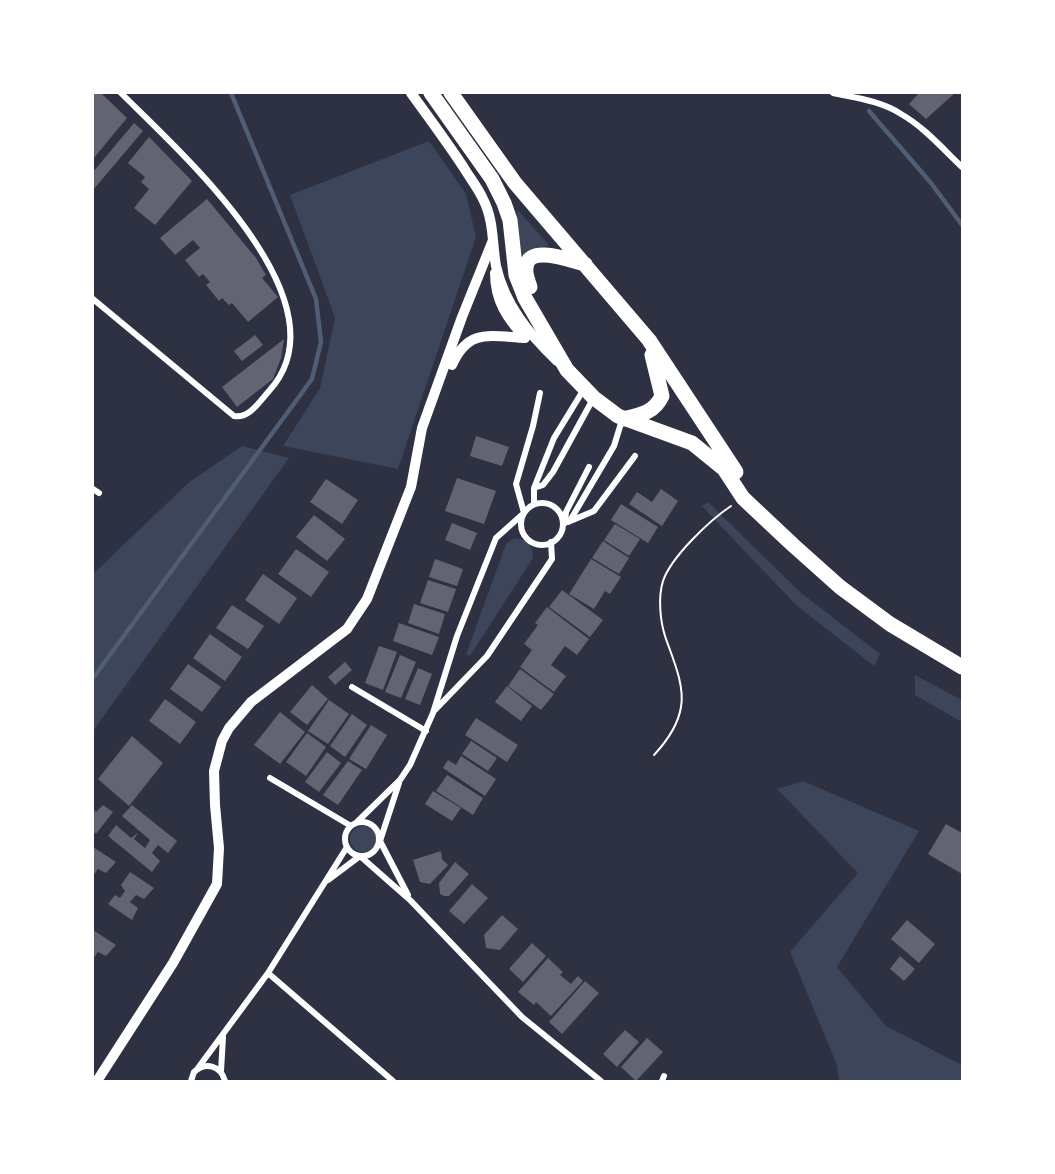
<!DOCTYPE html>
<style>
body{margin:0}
#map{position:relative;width:1055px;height:1174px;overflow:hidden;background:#2d3142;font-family:"Space Grotesk",sans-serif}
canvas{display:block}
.frame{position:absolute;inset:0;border:94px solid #fff;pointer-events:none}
</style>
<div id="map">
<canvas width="1055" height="1174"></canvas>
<div class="frame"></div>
</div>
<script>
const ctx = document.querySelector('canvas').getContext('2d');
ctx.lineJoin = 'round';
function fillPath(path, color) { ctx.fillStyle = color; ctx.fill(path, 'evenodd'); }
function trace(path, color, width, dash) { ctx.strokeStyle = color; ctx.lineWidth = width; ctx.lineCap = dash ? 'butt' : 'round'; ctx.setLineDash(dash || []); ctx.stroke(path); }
fillPath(new Path2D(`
 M429,141L466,194L476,237L398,469L283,446L320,388L335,318L290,195Z
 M517,209L549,245L529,253L521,262Z
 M242,446L289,458L93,731V574L188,483Z
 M708,502L800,592L880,654L874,666L796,605L702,506Z
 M514,538C527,539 533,545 533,558L470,656L466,654L506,544Z
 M915,675L962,700V722L915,695Z
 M803,781L919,831L837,967L886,1026L962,1065V1081H839L837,1065L790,952L858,873L777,789Z
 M350 839a13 13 0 1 1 26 0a13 13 0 1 1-26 0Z`), '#3c4559');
trace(new Path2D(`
 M869,111L931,183L962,225
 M93,678L312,379L321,342L316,299L231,93`), '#4f5d75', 4.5);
fillPath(new Path2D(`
 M94,93H101L127,118L93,159Z
 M919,93H955L926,119L909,104Z
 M134,123L143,131L93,190V172Z
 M149,137L192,181L155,225L134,208L149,189L141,182L145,177L128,163Z
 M207,199L256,258L266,275L262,278L278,297L248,322L232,303L229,305L222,298L219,301L206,285L210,282L203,274L199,277L185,260L200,248L193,240L175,255L160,238Z
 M255,335L263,345L242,361L234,351Z
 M284,339L281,358L273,379L237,407L222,387Z
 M476,436L509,447L502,466L470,456Z
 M457,478L496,491L484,524L445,511Z
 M326,479L358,500L342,524L310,502Z
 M661,489L678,501L662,526L629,504L637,492L652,502Z
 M621,504L658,527L648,543L611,520Z
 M314,515L345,539L327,561L296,537Z
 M452,523L477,533L470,550L445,540Z
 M615,524L640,539L629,556L604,540Z
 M603,541L629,558L619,574L592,558Z
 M296,549L329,572L311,597L278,574Z
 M435,559L463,569L457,586L429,577Z
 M591,559L621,577L610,594L605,591L594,609L569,594Z
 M263,574L297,598L279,624L245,600Z
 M428,580L456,589L448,612L420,603Z
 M562,590L603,620L590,637L549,607Z
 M414,604L445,614L439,634L408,623Z
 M232,605L264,626L248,649L216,628Z
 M547,607L589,639L577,655L565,646L551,665L566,676L554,692L520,667L532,650L524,644L538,625L535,623Z
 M399,623L439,637L432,655L393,641Z
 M210,634L242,657L225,681L193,658Z
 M379,646L397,652L383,690L365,683Z
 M400,655L416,662L401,698L385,692Z
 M345,662L352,670L335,685L328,677Z
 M188,664L221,687L202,712L170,689Z
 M418,668L432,674L420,705L405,699Z
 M520,669L554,694L541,710L508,686Z
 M312,685L328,699L307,725L290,712Z
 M507,686L532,706L521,721L495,702Z
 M165,699L196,722L180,744L149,721Z
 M329,700L349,714L328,744L308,731Z
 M280,712L305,732L280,764L254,745Z
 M352,714L367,725L345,757L330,746Z
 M476,718L518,745L507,762L465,735Z
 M371,725L387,735L366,769L349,759Z
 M307,733L326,747L306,776L286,762Z
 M132,736L163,763L129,806L98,779Z
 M471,741L497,758L488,771L462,754Z
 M327,752L341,763L319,792L305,782Z
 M461,756L496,779L485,796L443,768L448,760L456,765Z
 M348,761L362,770L338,805L323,795Z
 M447,775L483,798L473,815L436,791Z
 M433,791L461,808L452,821L425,804Z
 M103,805L113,812L96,834L93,831V809L96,812Z
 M132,805L177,841L168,853L158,845L152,853L160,861L152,872L108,836L116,825L131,838L138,833L134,839L145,848L150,840L122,816Z
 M946,824L962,833V874L928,854Z
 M93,847L116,862L106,873L98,869L93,876Z
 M441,851L442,859L448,865L430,884L420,882L413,860Z
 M455,862L469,874L449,896H444L440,894L439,883Z
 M130,872L154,888L144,899L136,895L130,902L138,908L132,920L108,904L115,895L120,898L125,891L121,885Z
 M472,884L488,898L464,924L449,911Z
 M502,915L518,929L500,950L486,948L484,935Z
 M907,920L935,944L919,963L891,939Z
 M93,930L116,945L106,956L98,952L93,959Z
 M532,943L546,956L523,982L509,969Z
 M900,956L915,969L904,981L890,969Z
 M548,958L563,972L560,975L571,984L578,976L583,981L551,1016L536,1002L534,1005L518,992Z
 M585,981L599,993L562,1034L549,1022Z
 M625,1030L639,1042L617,1067L603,1054Z
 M647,1038L663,1052L636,1081L621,1067Z`), '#626471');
trace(new Path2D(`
 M654,755C667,741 678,726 681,707C685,684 672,657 665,636C660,620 658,597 663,581C671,557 710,520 731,506`), '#fff', 2);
trace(new Path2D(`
 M833,93C856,98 881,101 901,114C924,127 943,149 962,167
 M93,299L234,416C249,419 260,401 269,391C350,302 179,151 121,93
 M534,488L554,438L584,389
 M93,489L99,493
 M521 524a21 21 0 1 1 42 0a21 21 0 1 1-42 0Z
 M534,504V488L543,485L553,472L593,399
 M565,522L566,512L589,467
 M568,522L594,511L635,456
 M565,523L571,519L614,446L622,420
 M352,687L426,731
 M435,710L487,656L552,559L551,542
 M270,778L351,826
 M399,783L380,841L408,895
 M345 839a17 17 0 1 1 34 0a17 17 0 1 1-34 0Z
 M356,823L400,780L410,765L433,713L457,636L496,538L524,513L516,484L533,426L540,393
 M328,880L360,856L410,900L522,1017L601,1081
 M268,973L393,1081
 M198,1068L268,973L347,847
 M221,1071L223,1037
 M191,1081L194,1072C206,1061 221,1066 225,1081
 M662,1081L664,1076`), '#fff', 6);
trace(new Path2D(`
 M411,93C429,118 447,142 464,168C470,178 478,188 483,199C494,220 492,243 496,266C505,305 529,334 557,361
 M495,273C495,301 507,318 525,338
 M452,365C468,328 490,336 525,338
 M97,1081L173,963L217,884L219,848L215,805L214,771L222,741L229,728L251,702L347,629L367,599L411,487L422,428L462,317L493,240`), '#fff', 10);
trace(new Path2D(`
 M431,93L492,179L504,203L510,220L516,275L525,298L567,370L594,398L618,416L692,443L724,469L743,498L793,545L840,587L890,624L962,667
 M451,93L515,183L649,340L736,472
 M530,287C528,281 525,274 526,268C527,243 572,261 585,264
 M623,419C640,415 654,413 662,396L652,355`), '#fff', 15);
</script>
